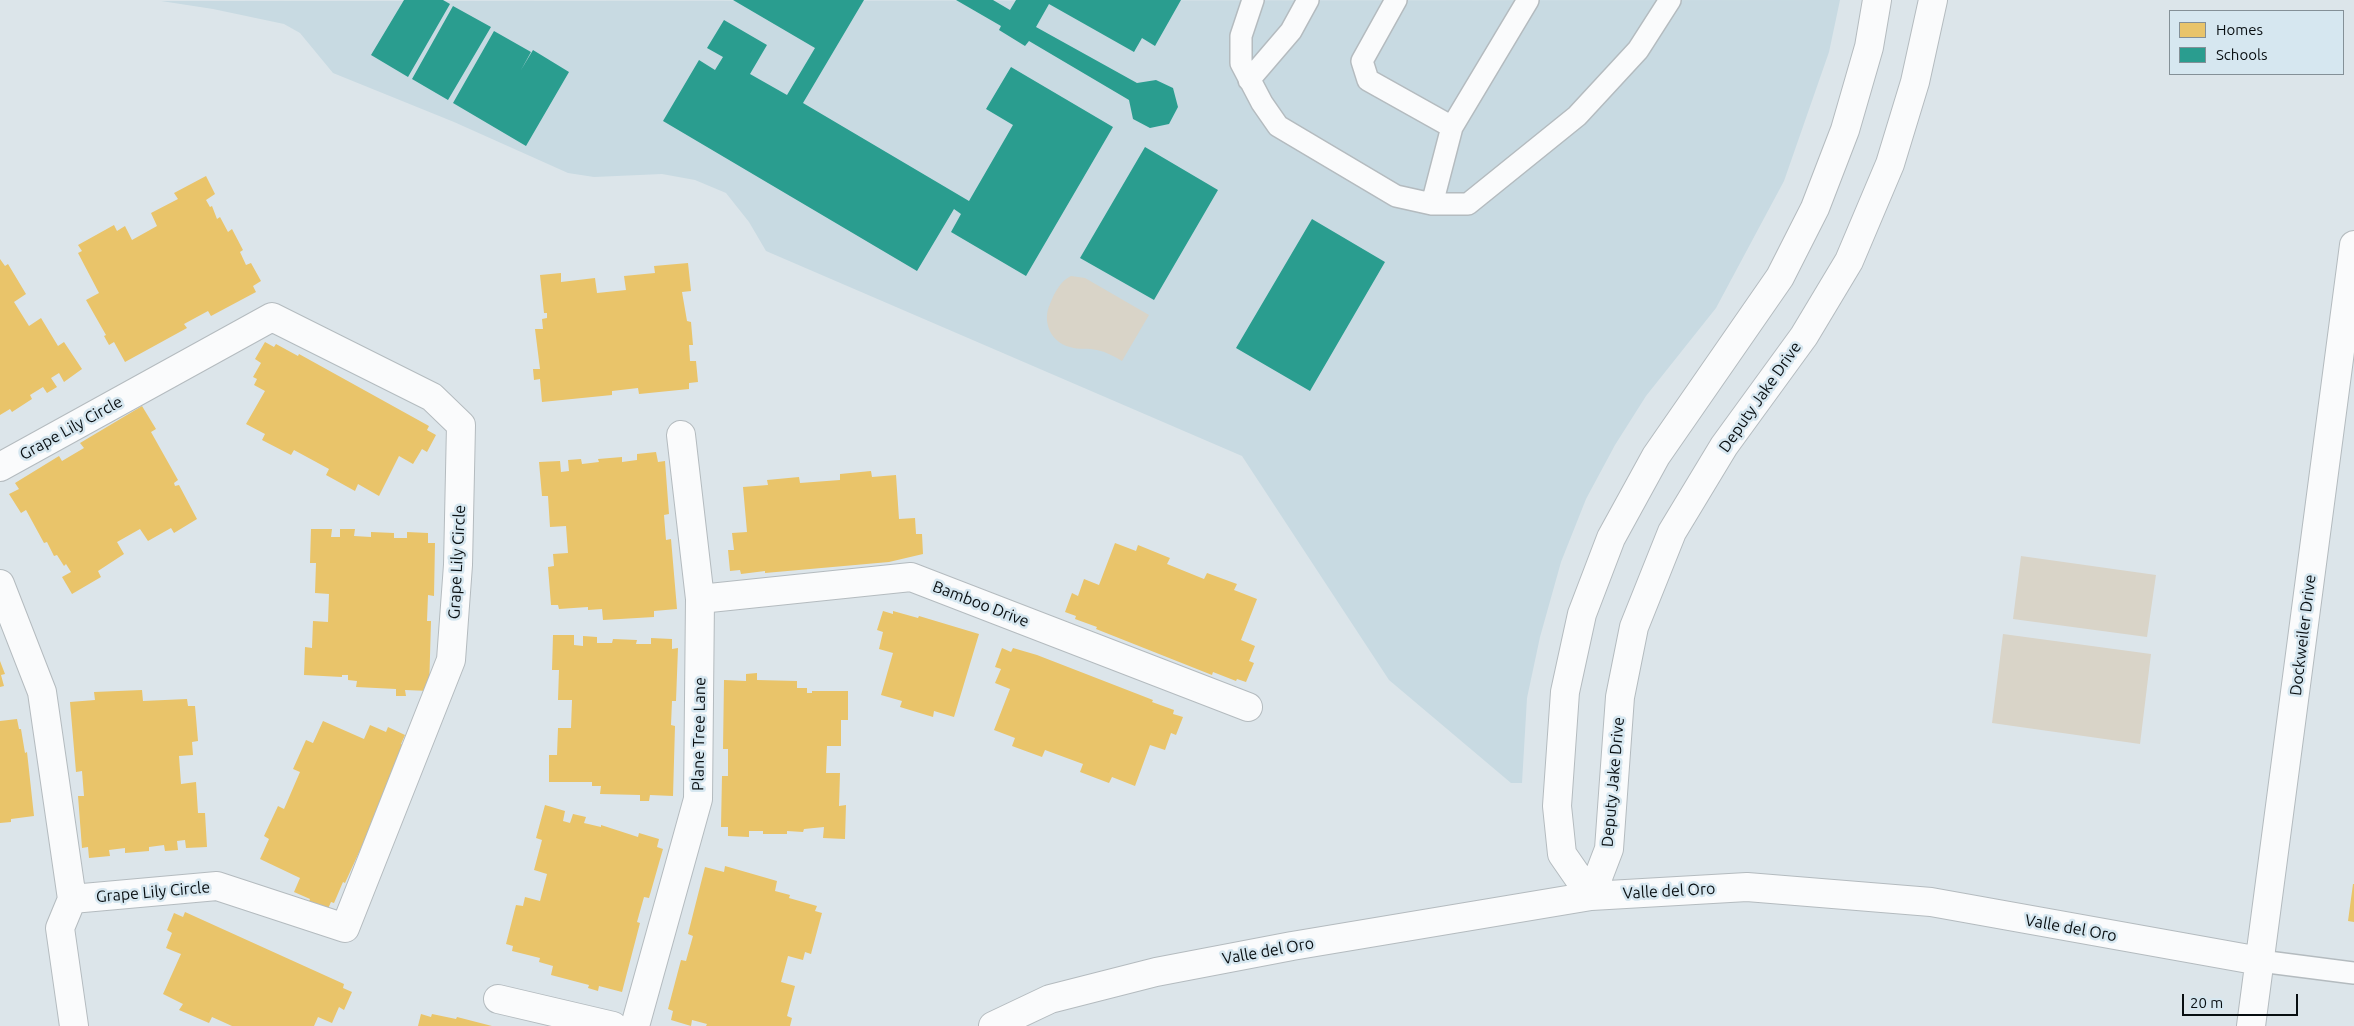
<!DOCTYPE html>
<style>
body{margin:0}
#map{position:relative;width:2354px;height:1026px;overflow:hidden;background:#dce5ea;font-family:Ubuntu,sans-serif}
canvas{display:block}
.legend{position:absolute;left:2169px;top:10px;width:175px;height:65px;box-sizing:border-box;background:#d6e7f0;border:1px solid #849097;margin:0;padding:6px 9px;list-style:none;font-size:15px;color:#080e11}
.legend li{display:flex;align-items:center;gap:10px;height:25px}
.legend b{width:25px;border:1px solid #849097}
.scale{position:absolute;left:2182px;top:994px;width:116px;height:22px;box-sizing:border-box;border:2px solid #080e11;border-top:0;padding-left:6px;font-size:15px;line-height:18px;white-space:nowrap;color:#080e11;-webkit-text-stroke:4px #d6e7f0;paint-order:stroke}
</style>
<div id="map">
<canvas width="2354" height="1026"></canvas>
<ul class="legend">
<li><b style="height:14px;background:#e9c46a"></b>Homes</li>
<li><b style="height:14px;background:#2a9d8f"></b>Schools</li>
</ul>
<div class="scale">20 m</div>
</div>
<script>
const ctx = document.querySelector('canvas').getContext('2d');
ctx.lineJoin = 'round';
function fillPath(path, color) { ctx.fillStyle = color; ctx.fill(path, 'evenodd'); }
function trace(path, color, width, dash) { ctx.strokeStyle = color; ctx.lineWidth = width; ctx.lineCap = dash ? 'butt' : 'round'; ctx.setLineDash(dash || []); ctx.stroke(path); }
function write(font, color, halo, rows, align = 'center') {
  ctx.font = font + ' Ubuntu,sans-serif'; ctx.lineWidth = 5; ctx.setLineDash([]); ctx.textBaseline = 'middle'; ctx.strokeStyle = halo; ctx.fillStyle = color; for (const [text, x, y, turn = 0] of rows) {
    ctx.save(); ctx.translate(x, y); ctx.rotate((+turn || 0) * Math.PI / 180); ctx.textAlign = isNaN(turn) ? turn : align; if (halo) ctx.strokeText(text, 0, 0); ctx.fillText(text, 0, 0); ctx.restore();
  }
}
fillPath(new Path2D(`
 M1840,0L1829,52L1784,181L1716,308L1646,396L1615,445L1586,499L1561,562L1540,637L1527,698L1522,783H1511L1389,680L1242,456L766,251L749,222L726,193L695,180L662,174L594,177L568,173L454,122L333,73L300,33L284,24L213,9L161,1Z`), '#c8dae2');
fillPath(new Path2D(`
 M1071,276L1085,278L1149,315L1122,361C1114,356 1106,352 1097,350C1088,348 1079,350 1070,347C1050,342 1042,321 1050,304C1054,294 1060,281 1071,276Z
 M2021,556L2156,575L2147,637L2013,619Z
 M2003,634L2151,654L2140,744L1992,723Z`), '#d9d4c8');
fillPath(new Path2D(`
 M206,176L215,194L206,200L210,207L212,206L217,219L220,217L228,232L232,229L243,250L240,252L246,265L251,263L261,281L253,286L256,292L211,316L208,311L184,324L187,328L125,362L114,342L109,345L104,336L106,335L86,300L99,293L78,253L82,251L78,245L114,225L117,231L125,226L132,240L157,226L151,213L178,199L174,193Z
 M0,259L5,266L8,264L26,294L14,302L29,326L41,318L58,346L64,342L82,369L64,382L59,373L51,378L57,387L47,393L43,387L30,395L32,399L12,412L10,409L0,415Z
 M688,263L691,291L682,292L687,321L691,322L693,345H689L690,361H696L698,382L689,383V389L639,394L638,388L612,391V395L542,402L540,379L534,380L533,369H540L535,329H543L542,319L547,318V313H544L540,275L561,273V282L595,278L597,293L626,290L624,276L655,273L654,266Z
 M265,342L274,347L276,344L298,356L299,354L429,426L427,430L436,435L427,452L422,449L413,464L399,456L379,496L358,484L355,491L326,475L329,469L294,450L291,455L262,440L265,434L246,424L265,391L254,385L257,379L253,377L261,363L255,359Z
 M142,406L156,429L151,432L178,480L174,483L175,486L179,485L197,519L174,533L171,528L148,541L140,529L117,542L124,554L98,571L101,577L72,594L62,577L71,572L66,564L64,566L57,555L54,556L47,542L44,543L26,510L21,513L9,494L19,489L15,483L59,456L62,461L84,448L80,443Z
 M656,452L658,462L665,461L669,514L664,515L666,540L671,539L677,609L654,611V617L603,620L602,609L588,610V607L559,609L558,605H551L548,567L554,566L553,554L568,553L566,526L550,527L548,496H542L539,462L560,461L561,472L569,471L568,460L581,459L582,464L599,462L598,459L622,457V462L637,460V454Z
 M871,471L872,477L896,475L899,519L915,518L916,534H922L923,554L889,562L765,573V571L741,574L740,570L730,571L728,550H734L732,533L747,532L743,487L768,485L767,480L799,477L800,483L840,480V474Z
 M311,529H332L331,537H340V529H355L354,536L371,537V532L394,533V538H407V532L428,533V543H435L434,596L428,595L427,621H431L429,691L405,690L406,696H396V689L356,687L357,681L348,680V675H342V677L304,675L305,647L312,648L313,621L328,622L329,594L315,593L316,563H310Z
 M1115,543L1136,551L1138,545L1170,558L1167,564L1204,579L1207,573L1237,584L1234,590L1257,599L1241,640L1255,646L1249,661L1254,663L1246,682L1237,679L1236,681L1213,672L1212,675L1096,629L1097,627L1075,619L1076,616L1065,612L1072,593L1078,596L1084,579L1099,585Z
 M883,611L893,614V611L918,618L919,616L979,634L954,717L934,711L933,717L900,707L902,701L881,695L893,653L879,649L883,632L877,630Z
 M553,635H574V645L583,646V636L597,637V643H612L613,639L637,640L636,644H651V638L672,639V649L678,648L676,701H672L671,725L675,726L673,796L650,795L649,801H640V795L600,794L601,786H592V782H549V755H557L558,728H571L572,700H558L559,670H552Z
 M1002,648L1011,652L1013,648L1037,655L1153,700L1152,702L1174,710L1173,714L1183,717L1176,735L1171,733L1165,750L1150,745L1135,786L1112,777L1109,783L1080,772L1083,764L1045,750L1042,757L1012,746L1015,738L994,730L1010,689L995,683L1001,669L995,667Z
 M0,661L5,674L1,675L4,686L0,687Z
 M757,673V680L797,681V688H807V693H812V691H848V720H841V746H827L826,773H840L839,806L846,805L845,839L823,838L824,827L804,829L803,832L787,831V834H763V831H749V837L728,836V827H721L722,776H728V749H723L724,680L746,681V674Z
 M142,690L143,701L187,699L188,706H195L198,741L192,742L193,755L179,756L181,784L196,782L198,813H205L207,847L186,848L185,840L177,841L178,850L165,851L164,845L149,847V851L125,853V848L109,850L110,856L89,858L88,847L82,848L78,796H84L82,771L76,772L70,702L95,700L94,692Z
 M17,719L19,729H21L25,753L27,752L34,816L11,819V822L0,823V721Z
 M323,721L364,739L370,725L386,732L388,727L405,735L401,744L405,745L397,769L345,883L343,882L334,903L331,902L326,913L308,904L310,899L294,892L300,878L260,859L269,839L264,836L278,806L284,809L300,772L293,769L306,740L313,743Z
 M545,805L565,811L563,821L570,823L573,814L586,817L584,823L601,827V825L638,837L639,833L659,839L657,847L663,849L649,898L644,897L637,922L640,923L622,992L599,986L598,991L588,988L589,985L551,975L553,966L539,962L540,958L512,951L513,946L506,944L516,905L523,906L525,897L540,901L547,874L534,870L542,840L536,838Z
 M725,866L777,881L775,891L790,895L789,898L817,906L815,911L822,913L811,954L805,952L803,960L788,956L781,982L795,986L787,1016L792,1018L790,1026H706L707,1024L692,1020L691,1026L671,1020L673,1011L668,1009L681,960L686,961L693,936L688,934L705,867L724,872Z
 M2353,884H2354V922L2348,921Z
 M185,912L344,984L343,988L352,992L344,1010L339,1007L332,1023L318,1017L314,1026H232L212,1017L209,1023L179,1010L183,1004L163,994L181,954L166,948L172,933L167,930L174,913L183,917Z
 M421,1014L431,1017L432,1014L456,1019L457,1017L492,1026H418Z`), '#e9c46a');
fillPath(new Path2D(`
 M404,0H443L450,4L408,77L371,55Z
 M733,0H864L803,103L969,201L1013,125L986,109L1011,67L1113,127L1026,276L951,232L961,214L954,209L917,271L663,121L699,60L715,70L723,57L707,48L724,20L767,45L750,74L787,95L815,48Z
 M956,0H993L1010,10L1016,0H1181L1155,46L1142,38L1134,52L1049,4L1036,27L1137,83L1156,80L1173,88L1178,107L1169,124L1150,128L1133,119L1129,100L1029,41L1025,46L999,30L1001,26Z
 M453,6L491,27L448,100L412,79Z
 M494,31L531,52L521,70L533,50L569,72L526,146L453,103Z
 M1145,147L1218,190L1154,300L1080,258Z
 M1312,219L1385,262L1310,391L1236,348Z`), '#2a9d8f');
const service = new Path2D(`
 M1253,0L1241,36V63L1262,103L1278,126L1396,196L1432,204H1468L1577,116L1638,50L1670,0
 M1396,0L1362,61L1368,80L1452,127L1528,0
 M1249,80L1291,31L1308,0
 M1432,204L1452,127
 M2260,961L2354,973`);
const minor = new Path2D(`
 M0,467L272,317L432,397L461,425L458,565L451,660L345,928L217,886L72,899
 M0,584L42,692L72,899L60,928L74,1026
 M700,599L911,577L1248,707
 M1591,896L1562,854L1557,806L1565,692L1582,614L1611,538L1656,456L1780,277L1815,208L1845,130L1869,47L1877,0
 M1591,896L1609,849L1620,697L1634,627L1672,532L1724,446L1804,336L1849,261L1890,164L1915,82L1933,0
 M498,999L613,1026
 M635,1026L698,799L700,599L681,435
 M993,1026L1050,999L1156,972L1292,946L1591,896L1747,887L1931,902L2260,961
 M2251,1026L2354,245`);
trace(service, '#b4bbbf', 24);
trace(minor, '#b4bbbf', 30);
trace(service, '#fafbfc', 21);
trace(minor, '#fafbfc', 28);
write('16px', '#080e11', '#d6e7f0', [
 ["Deputy Jake Drive",1760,397,-55],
 ["Grape Lily Circle",71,428,-29],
 ["Grape Lily Circle",457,562,-87],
 ["Bamboo Drive",981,604,21],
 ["Dockweiler Drive",2303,635,-83],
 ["Plane Tree Lane",699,734,-89],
 ["Deputy Jake Drive",1613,782,-85],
 ["Valle del Oro",1669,891,-3],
 ["Grape Lily Circle",153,892,-5],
 ["Valle del Oro",2071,928,10],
 ["Valle del Oro",1268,951,-10]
]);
</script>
